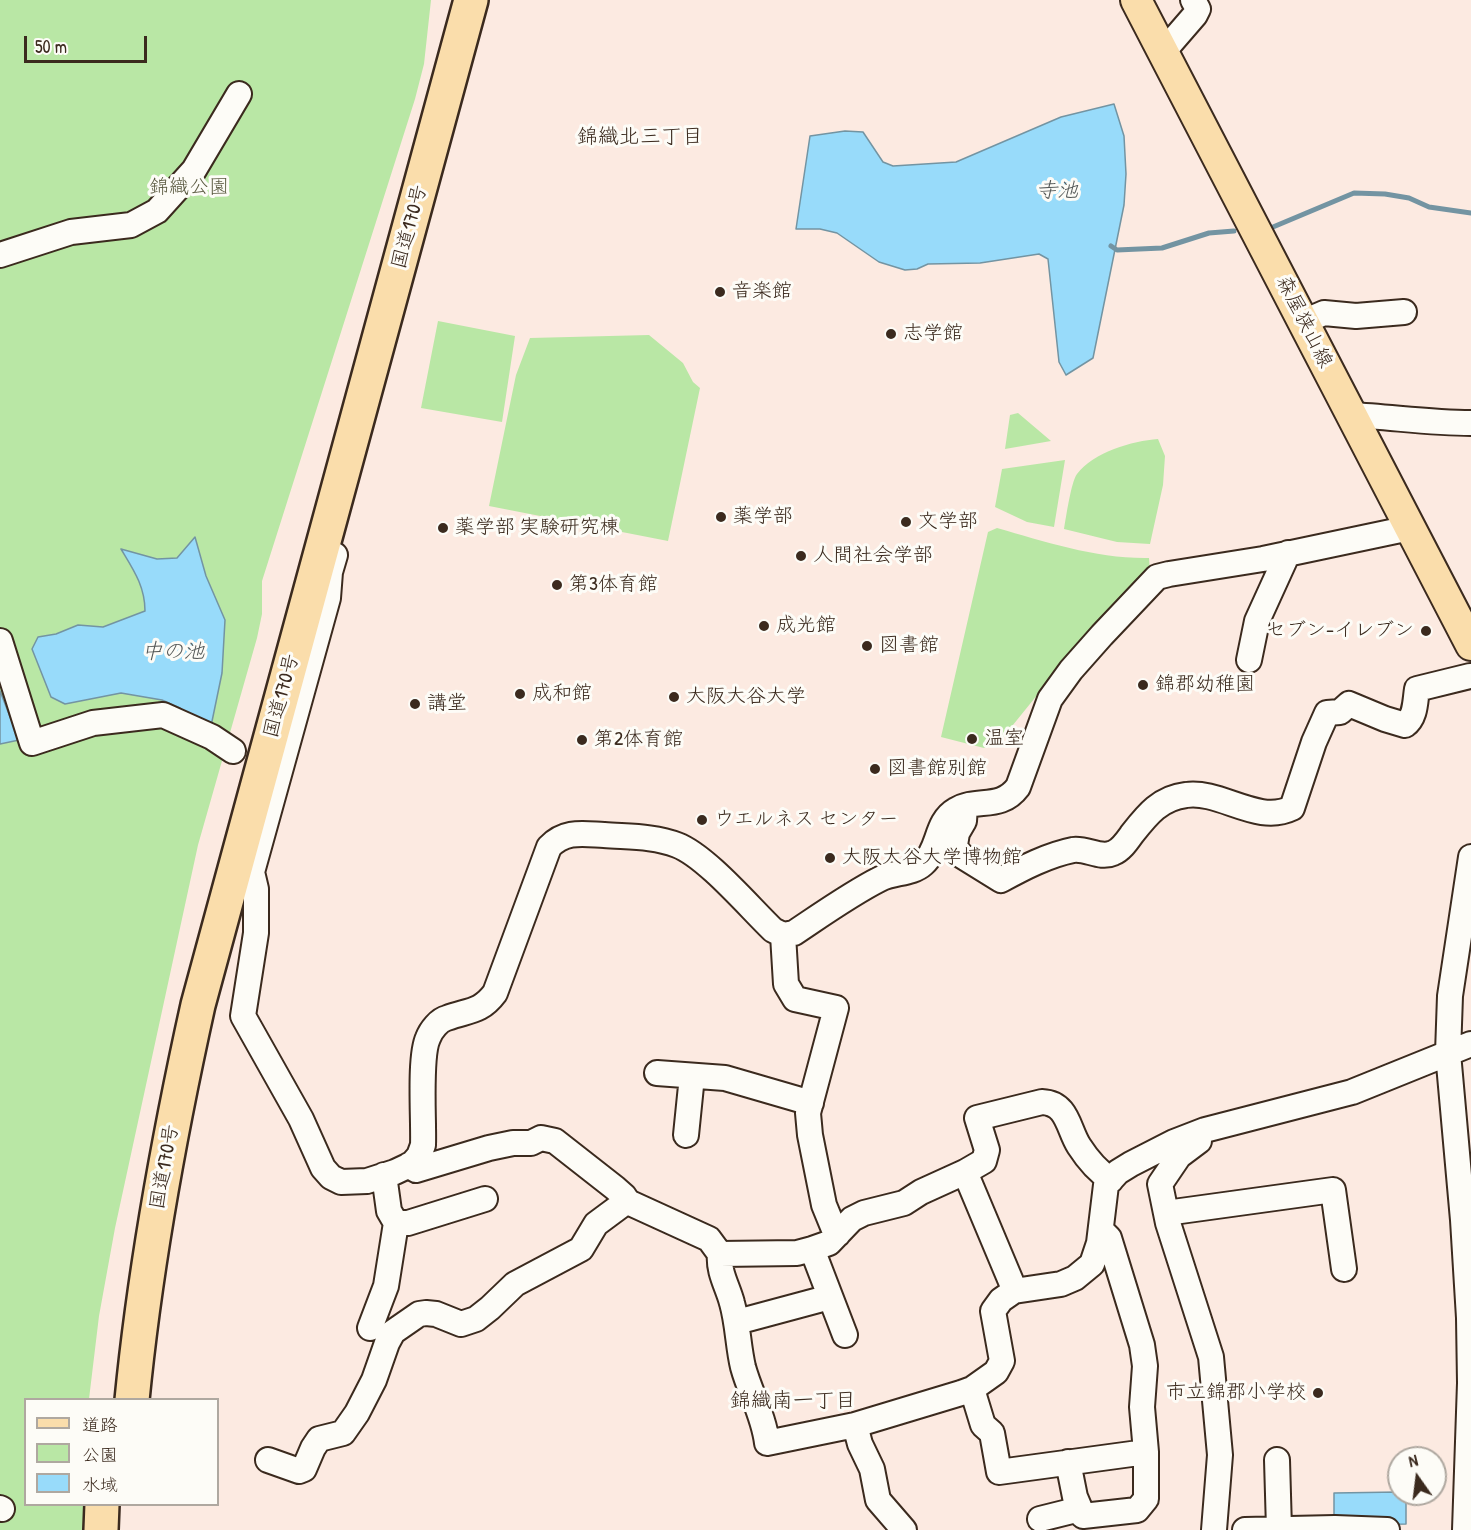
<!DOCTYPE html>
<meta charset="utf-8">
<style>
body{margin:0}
#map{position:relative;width:1471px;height:1530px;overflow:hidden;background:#fceae1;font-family:"Patrick Hand","Klee One",sans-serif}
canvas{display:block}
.legend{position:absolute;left:24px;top:1398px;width:195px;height:108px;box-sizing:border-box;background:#fdfcf7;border:2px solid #afa8a0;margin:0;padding:8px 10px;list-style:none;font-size:18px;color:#3b2a1e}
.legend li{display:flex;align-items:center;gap:12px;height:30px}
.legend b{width:30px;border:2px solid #afa8a0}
.north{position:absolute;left:1387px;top:1446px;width:60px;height:60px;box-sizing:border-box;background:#fdfcf7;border:2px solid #afa8a0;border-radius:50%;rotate:346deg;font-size:16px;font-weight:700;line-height:24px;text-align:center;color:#3b2a1e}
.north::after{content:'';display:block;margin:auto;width:21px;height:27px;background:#3b2a1e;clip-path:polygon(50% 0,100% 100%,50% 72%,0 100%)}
.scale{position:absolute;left:24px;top:36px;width:123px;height:27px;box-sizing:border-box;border:3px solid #3b2a1e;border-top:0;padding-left:8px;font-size:18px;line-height:21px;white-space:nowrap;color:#3b2a1e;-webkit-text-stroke:4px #fdfcf7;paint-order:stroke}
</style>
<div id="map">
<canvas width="1471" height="1530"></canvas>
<ul class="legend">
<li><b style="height:8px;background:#faddab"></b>道路</li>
<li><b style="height:16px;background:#b9e7a5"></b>公園</li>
<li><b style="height:16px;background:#98dbfa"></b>水域</li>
</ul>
<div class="north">N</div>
<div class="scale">50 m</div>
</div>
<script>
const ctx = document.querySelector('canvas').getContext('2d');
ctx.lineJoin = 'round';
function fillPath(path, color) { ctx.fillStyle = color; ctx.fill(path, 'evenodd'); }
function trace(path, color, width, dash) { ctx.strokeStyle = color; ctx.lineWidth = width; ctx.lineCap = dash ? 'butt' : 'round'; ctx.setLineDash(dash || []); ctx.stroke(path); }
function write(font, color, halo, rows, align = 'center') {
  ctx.font = font + ' "Patrick Hand","Klee One",sans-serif'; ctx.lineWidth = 6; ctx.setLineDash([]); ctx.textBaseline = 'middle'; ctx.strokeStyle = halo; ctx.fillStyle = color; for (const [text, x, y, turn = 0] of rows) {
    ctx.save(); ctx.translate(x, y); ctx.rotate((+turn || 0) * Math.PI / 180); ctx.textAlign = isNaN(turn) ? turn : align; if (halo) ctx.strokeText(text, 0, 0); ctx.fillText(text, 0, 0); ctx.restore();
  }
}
fillPath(new Path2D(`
 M0,0H431L424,64L415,99L262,581V614L257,638L198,845L115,1228L99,1316L89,1399L26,1400V1504L85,1505L84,1530H0Z
 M438,321L515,336L502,422L421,408Z
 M649,335L683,363L693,382L700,388L668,541L489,506L516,375L530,338Z
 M1018,413L1051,441L1005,449L1010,415Z
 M1158,439L1165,456L1163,485L1150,544L1117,542L1064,529C1066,518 1071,482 1077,474C1094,452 1132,441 1158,439Z
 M1065,460L1054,527L1027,522L995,507L1002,469Z
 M997,528C1046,542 1097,559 1149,558L1150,572L1093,626L1000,741L984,748L941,737L988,532Z`), '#b9e7a5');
const water = new Path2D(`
 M1114,104L1124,136L1126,174L1124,205L1093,358L1066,375L1059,362L1048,259L1039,254L980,263L928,264L917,269L905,270L879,262L837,233L820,229H796L810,136L845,131L863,132L883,162L893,166L956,162L1061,117Z
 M195,537L206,576L225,620L222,673L210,731L194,723L180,708L162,700L121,693L65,704L51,697L32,649L38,637L56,634L78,625L103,627L145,611C145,586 133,569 121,549L157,559L177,558Z
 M0,691L19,740L0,744Z
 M1399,1492V1494H1406V1524L1334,1525V1493Z`);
fillPath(water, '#98dbfa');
trace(water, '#7394a2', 1.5);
trace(new Path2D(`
 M1273,227L1354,193L1385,194L1409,198L1429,207L1471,213
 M1111,246L1117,250L1162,248L1209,233L1234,231`), '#7394a2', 5);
const minor = new Path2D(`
 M1163,52L1195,15L1198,9L1193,0
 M0,255L71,232L131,225L157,211L194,170L239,94
 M1303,322L1324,313L1356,316L1404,312
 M1351,415C1391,417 1431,423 1471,423
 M335,555L330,572L328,598L252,872L256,889V933L243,1016L301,1119L323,1168L331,1177L341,1182L367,1181L395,1172L412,1164L419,1156L423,1145C424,1121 419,1057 428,1038C431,1030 439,1020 447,1018C468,1010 480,1013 495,993L549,847C565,830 583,834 604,835C628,837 654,836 677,845C706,856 749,907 773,930L783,935L794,933C821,915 852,893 880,879C894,872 912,874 923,864C940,849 935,822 956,810C977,797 1000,811 1018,787L1050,699L1071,670L1102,635L1157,577L1169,574L1263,559L1410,528
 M0,641L32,743L93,723L163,715L212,737L233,751
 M1249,660L1257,621L1288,553
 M965,807L964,821L957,833L955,845L959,854L1001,880C1023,868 1048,855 1073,850C1087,848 1100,859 1113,853C1121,850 1127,841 1132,834C1147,815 1160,798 1186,795C1221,790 1257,825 1292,808L1314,742L1327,713L1340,712L1349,704L1385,719L1405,725C1416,717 1415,701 1417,689L1470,676
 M783,935L786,984L795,999L836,1008L808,1113L810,1135L824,1205L833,1227L838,1234
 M657,1073L725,1078L811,1103
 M686,1135L692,1076
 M1199,1137V1141L1179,1156L1160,1184L1168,1223L1211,1357L1220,1455L1214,1530
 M409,1165L416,1170L489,1148L513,1143H531L541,1138L555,1141L615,1188L624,1196L628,1202L709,1239L720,1254L797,1253L812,1249L829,1243L852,1219L864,1213L904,1203L921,1192L965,1172L984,1161L987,1150L977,1118L1042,1102C1068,1103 1068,1129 1079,1146C1088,1160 1097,1171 1111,1180
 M965,1172L1015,1291
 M1166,1213L1333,1190L1344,1269
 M396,1223H408L485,1199
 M812,1249L845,1335
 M720,1254C718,1272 728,1287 732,1303C738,1324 738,1346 743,1367C750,1393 764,1416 767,1443L855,1425L961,1393L972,1389L996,1372L1002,1361L993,1311L1001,1300L1014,1291L1061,1284L1075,1278L1092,1264L1099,1243L1106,1185L1118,1172L1131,1164L1174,1142L1205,1130L1352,1092L1471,1044
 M737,1322L830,1297
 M370,1328L386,1286L396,1223L389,1211L384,1175
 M972,1389L983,1425L992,1433L999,1472L1146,1452
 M855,1425L860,1444L872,1469L878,1500L904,1530
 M268,1460L299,1471L304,1469L313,1448L319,1439L343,1433L357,1413L374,1380L387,1343L393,1332L419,1314L426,1313L436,1314L461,1324L476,1319L490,1308L515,1284L581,1249L596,1224L627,1201
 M1277,1460L1279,1529
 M1068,1462L1075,1497L1083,1516L1137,1510L1146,1499V1452L1142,1407L1145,1366L1142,1345L1109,1238L1101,1230
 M0,1508L2,1509
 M1040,1519L1080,1509
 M1245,1530L1335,1528L1387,1530
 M1465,1530L1470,1383L1469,1318L1463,1220L1448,1053L1450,996L1471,857`);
const major = new Path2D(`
 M1136,0L1471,645`);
const highway = new Path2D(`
 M132,1400C145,1267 169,1136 198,1005L471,0
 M101,1530L102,1504`);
trace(minor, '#3b2a1e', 28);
trace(major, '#3b2a1e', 34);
trace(highway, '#3b2a1e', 38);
trace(minor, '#fdfcf7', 24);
trace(major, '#faddab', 30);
trace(highway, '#faddab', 33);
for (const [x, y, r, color] of [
 [720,292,6,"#3b2a1e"],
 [891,334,6,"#3b2a1e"],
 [721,517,6,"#3b2a1e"],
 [906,522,6,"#3b2a1e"],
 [443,528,6,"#3b2a1e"],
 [801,556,6,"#3b2a1e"],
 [557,585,6,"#3b2a1e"],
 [764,626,6,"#3b2a1e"],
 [1426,631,6,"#3b2a1e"],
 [867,646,6,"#3b2a1e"],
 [1143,685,6,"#3b2a1e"],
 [520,694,6,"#3b2a1e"],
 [674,697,6,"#3b2a1e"],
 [415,704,6,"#3b2a1e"],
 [972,739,6,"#3b2a1e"],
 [582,740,6,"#3b2a1e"],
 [875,769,6,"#3b2a1e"],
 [702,820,6,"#3b2a1e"],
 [830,858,6,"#3b2a1e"],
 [1318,1393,6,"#3b2a1e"]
]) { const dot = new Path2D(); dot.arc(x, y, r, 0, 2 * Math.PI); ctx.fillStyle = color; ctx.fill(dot); trace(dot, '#fdfcf7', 2); }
write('20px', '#5a5940', '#fdfcf7', [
 ["錦織公園",189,188]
]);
write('20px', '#3b2a1e', '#fdfcf7', [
 ["国道170号",410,227,-75],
 ["森屋狭山線",1304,322,63],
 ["国道170号",282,696,-75],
 ["国道170号",165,1167,-80]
]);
write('20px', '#3b2a1e', '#fdfcf7', [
 ["音楽館",732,292],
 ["志学館",903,334],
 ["薬学部",733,517],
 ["文学部",918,522],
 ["薬学部 実験研究棟",455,528],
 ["人間社会学部",813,556],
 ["第3体育館",569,585],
 ["成光館",776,626],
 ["セブン-イレブン",1414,631,"right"],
 ["図書館",879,646],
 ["錦郡幼稚園",1155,685],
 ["成和館",532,694],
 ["大阪大谷大学",686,697],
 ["講堂",427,704],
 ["温室",984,739],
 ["第2体育館",594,740],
 ["図書館別館",887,769],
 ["ウエルネス センター",714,820],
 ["大阪大谷大学博物館",842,858],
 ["市立錦郡小学校",1306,1393,"right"]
], 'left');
write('21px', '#3b2a1e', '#fdfcf7', [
 ["錦織北三丁目",640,137],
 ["錦織南一丁目",793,1401]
]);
write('italic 21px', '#525655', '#fdfcf7', [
 ["寺池",1057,191],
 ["中の池",173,652]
]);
</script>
